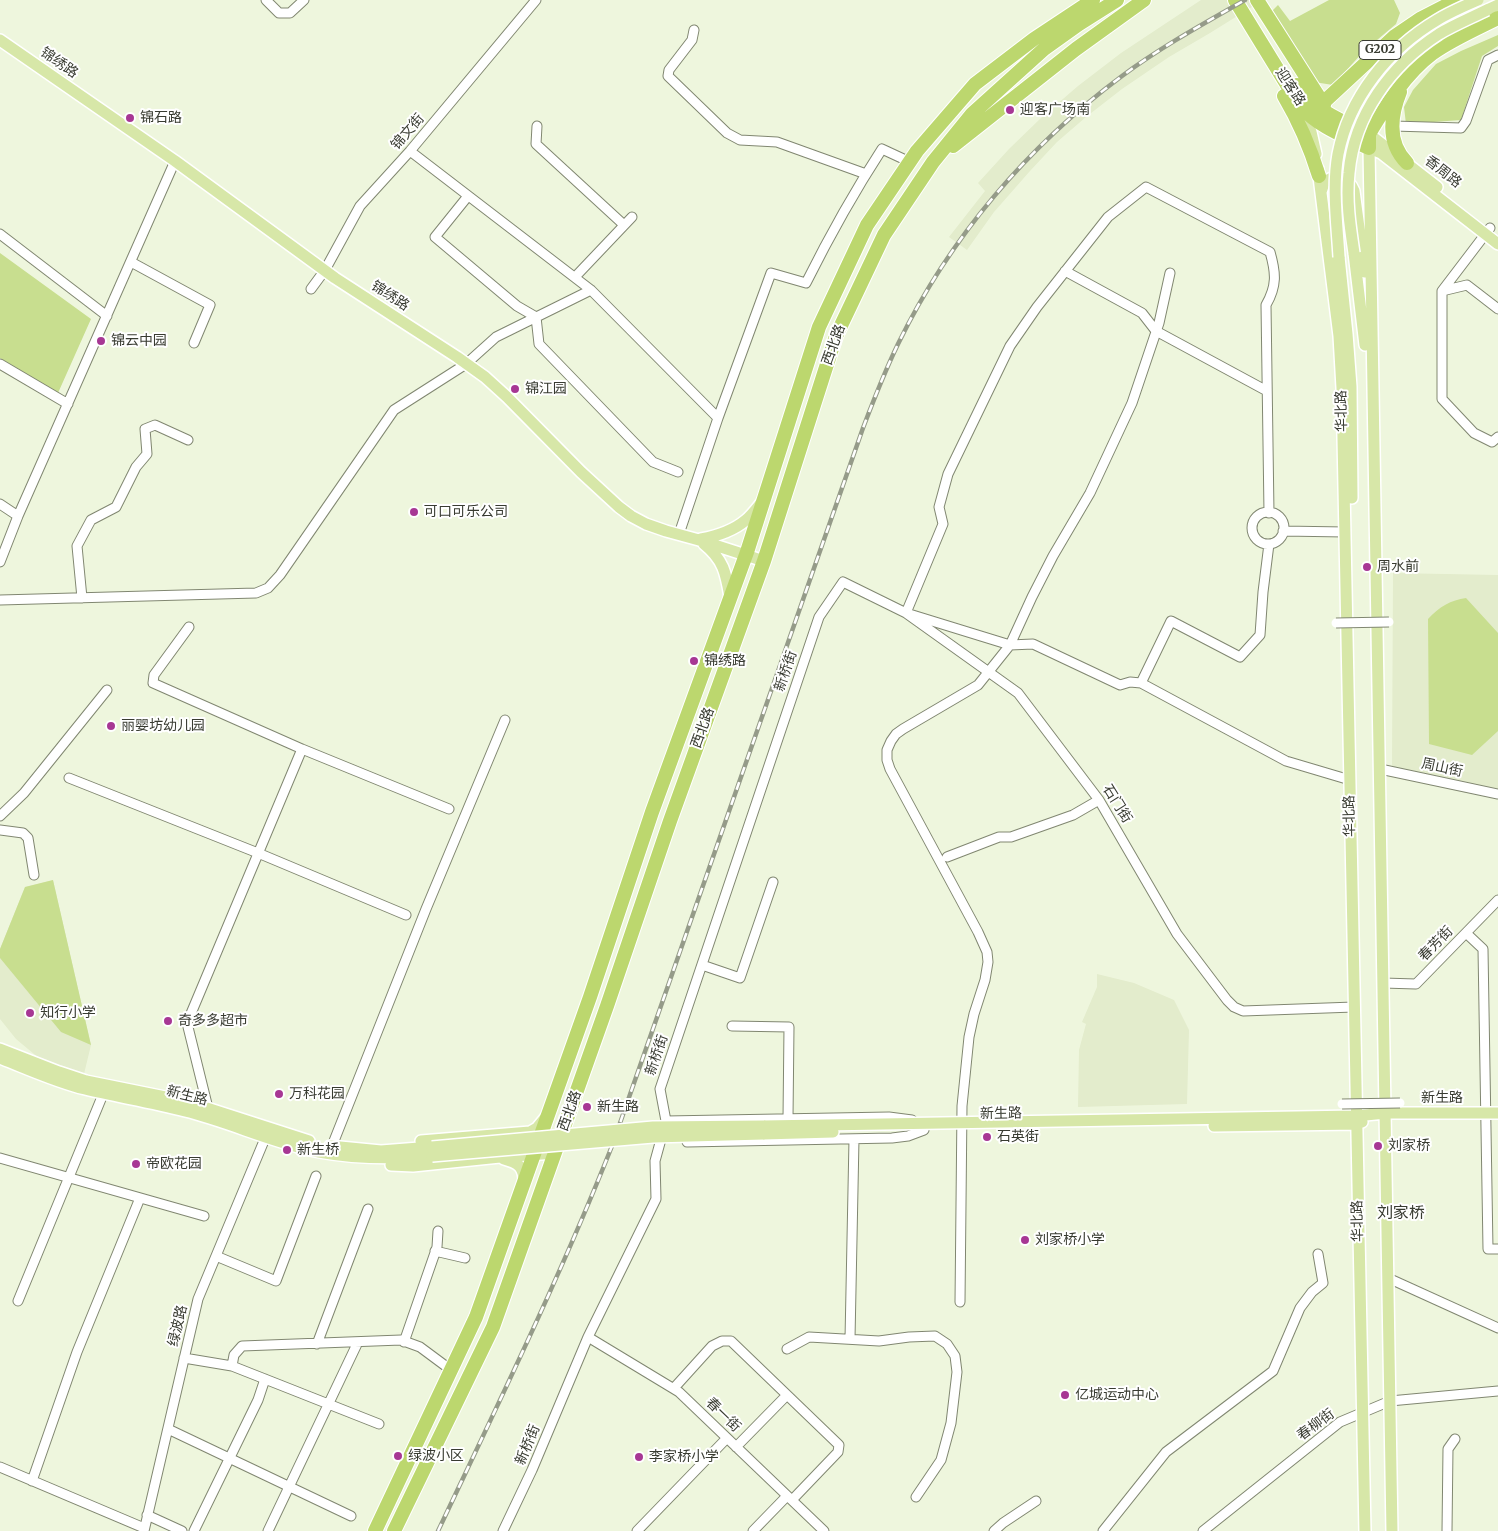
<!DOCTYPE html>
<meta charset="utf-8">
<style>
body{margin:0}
canvas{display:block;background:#eef6dd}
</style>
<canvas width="1498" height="1531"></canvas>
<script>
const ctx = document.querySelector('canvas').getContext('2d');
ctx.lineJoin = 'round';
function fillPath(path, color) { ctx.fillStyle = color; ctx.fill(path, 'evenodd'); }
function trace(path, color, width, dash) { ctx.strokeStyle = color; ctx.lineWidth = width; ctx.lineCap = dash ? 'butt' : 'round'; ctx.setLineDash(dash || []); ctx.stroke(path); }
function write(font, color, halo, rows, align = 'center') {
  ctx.font = font + ' Merriweather,"Noto Sans SC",serif'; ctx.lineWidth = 4; ctx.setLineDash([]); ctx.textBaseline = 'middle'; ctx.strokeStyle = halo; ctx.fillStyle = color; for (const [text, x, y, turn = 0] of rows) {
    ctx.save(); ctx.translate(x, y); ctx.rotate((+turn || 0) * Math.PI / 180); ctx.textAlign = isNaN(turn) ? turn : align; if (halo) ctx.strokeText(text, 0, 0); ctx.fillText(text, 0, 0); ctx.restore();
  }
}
fillPath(new Path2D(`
 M1201,0H1263L1210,33L1169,57L1122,89L1086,117L1057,142L1030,171L994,212L967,250L949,237L985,191L978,183L1009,149L1042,117L1078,86L1121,53Z
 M1393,573L1498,575V792L1392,767Z
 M53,880L91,1045L84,1074L40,1059L16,1039L0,1019V949L25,887Z
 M1097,974L1134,983L1174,1000L1189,1030L1187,1104L1078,1107L1079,1050L1086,1024L1082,1022L1097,987Z`), '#e3eccc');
fillPath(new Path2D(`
 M1329,0H1394L1400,13L1396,24L1364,51L1333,85L1314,82L1270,13L1278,5L1290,21Z
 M1498,35V46L1482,56L1461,120L1406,124L1404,107L1413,90L1436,64L1461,51Z
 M0,253L91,319L58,393L0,358Z
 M1466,598L1498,633V731L1472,755L1429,744L1428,619C1439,607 1451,600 1466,598Z
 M53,880L91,1045L61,1032L0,958V949L25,887Z`), '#c8de8f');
const minor = new Path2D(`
 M266,0L279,13H290L304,0
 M694,30L692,40L669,70L668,76L727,133L740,140L777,142L866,174
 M537,126L536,144L624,225
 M1393,126L1461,128L1466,121L1488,60L1498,55
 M410,151L591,290L718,418
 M468,196L435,237L517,306L536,317L539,344L653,462L678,472
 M1490,228L1442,291V399L1474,433L1492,442L1498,437
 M0,234L107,316
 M131,262L210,305L194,343
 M1065,271L1142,313L1156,331L1267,391
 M575,277L632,217
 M311,289L325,270L360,206L410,151L536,0
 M1442,291L1467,285L1498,309
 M0,364L68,404
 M0,504L18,516
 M1252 528a16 16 0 1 1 32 0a16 16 0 1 1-32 0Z
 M1269,513L1266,305C1277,286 1276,273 1270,252L1146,187L1108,217L1037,307L1010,346L948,474L939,507L943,524L906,613L1010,645L1033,644L1120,685L1130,682L1141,683L1286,761L1350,780
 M1283,531L1345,532
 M679,534L718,418L771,273L806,283C829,237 854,192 882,149L910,162
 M0,562L18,516L175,161
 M82,598L77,546L91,520L116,507L136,467L147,454L145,429L155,425L188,440
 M0,600L256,593L268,588L280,575L394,410L466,364L496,337L591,290
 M189,627L154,675L153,683L302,749L449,809
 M1141,683L1171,621L1240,657L1260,635L1263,592L1269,544
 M1380,769L1498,794
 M69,778L258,853L406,915
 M0,816L24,793L107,690
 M0,830L23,833L28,838L34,875
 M947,857L999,837H1011L1073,815L1099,800
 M1466,933L1483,949L1488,1249H1498
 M702,965L740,978L773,882
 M1383,983L1416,984L1498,900
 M732,1026L789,1027L788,1118
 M208,1108L187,1023L302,749
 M666,1121L889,1117L912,1120
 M687,1142L892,1138L908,1136L924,1130
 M332,1146L426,909L505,720
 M0,1158L204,1216
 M435,1251L465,1258
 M216,1256L276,1281L316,1176
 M1388,1278L1498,1328
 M18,1301L106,1087
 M960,1302L962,1106L969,1037L974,1014L985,980L988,962L987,952L978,932L890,769L887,760V750L891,741L896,734L903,729L978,685L1010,645L1032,597L1053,556L1090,493L1132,403L1159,323L1170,273
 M588,1337L679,1392L824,1531
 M850,1339L854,1139
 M404,1342L437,1247L438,1231
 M317,1344L368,1209
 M787,1349L809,1337L879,1341L909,1337L935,1336L947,1344L955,1356L957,1372L951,1423L941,1460L916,1497
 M184,1358L232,1366L379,1424
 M232,1366L234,1355L242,1346L401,1340L420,1347L451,1370
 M674,1388L712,1346L722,1341H731L839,1445L838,1452L792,1500
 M168,1429L351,1516
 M736,1447L787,1395
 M0,1467L144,1528
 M32,1481L77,1352L140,1198
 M147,1515L182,1531
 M144,1531L198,1299L266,1136
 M194,1531L258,1400L265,1379
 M268,1531L358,1342
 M503,1531L532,1470L588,1337L656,1199L655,1161L666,1121L660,1089L819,617L843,582L906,613L1018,693L1099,800L1177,934L1227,1000L1234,1007L1243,1011L1354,1007
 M637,1531L727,1438
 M753,1531L787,1496
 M994,1531L1003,1523L1036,1501
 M1103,1531L1166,1452L1273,1371L1300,1308L1312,1292L1323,1283L1318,1254
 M1203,1531L1340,1422L1390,1401L1498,1391
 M1447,1531L1448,1449L1455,1439`);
const major = new Path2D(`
 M1487,10L1498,5
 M0,40L175,161L335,278L457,357L485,377L507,397L581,472L619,507L631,516L646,524L666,531L699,540L764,561
 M1302,109L1311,132L1316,154
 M1369,134L1437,187
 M1318,169L1339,336L1342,388L1365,1531
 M1321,192L1324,183C1336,172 1348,177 1354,191L1365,272
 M1354,253L1365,345
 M1339,257L1347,334L1351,387L1352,498
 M701,539C717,536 733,531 746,520C752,515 757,508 762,502
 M704,544C724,560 726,574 730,597
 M0,1049L59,1072L86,1081L185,1101L309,1141
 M0,1058C28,1069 56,1082 85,1089C118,1097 152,1102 185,1111C230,1122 273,1143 319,1152C357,1159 394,1159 432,1156
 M764,1126L1356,1116L1385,1113H1498
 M1214,1126L1357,1124L1362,1122
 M763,1134L833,1132
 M421,1141L530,1132L537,1128L546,1117
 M330,1146L381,1151L432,1147
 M504,1159C518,1163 524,1166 524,1182
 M391,1165L413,1166L500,1157L555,1153
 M1392,1531L1369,148L1381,153L1498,244`);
const highway = new Path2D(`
 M1235,0L1300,106C1319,127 1344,136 1369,148V134
 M1257,0L1324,105
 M1297,85C1314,111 1342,121 1369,134
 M1400,92C1390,117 1387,143 1407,163
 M1284,96C1300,123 1310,147 1319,176
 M1308,99L1317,102L1326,100L1395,36L1420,19L1457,0
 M1369,134C1387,104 1405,74 1433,53C1453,39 1476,29 1498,18
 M953,146L1076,49L1144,0
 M375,1531L476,1317L590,997L652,812L747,552L819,327L867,225L917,151L975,84L1034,39L1093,0
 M394,1531L493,1327L607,1006L670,821L764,561L836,336L884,235L933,162L972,114L1044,49L1079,24L1117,0`);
trace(minor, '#818771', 11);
trace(major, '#fff', 14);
trace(highway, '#fff', 16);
trace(minor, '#fff', 9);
trace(major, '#d7e7a8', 11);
trace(highway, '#bcd76e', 14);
const rail = new Path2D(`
 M438,1531C498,1404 560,1277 612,1146L863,428C874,399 885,371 898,344C950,237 1028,146 1122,76C1161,47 1203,24 1245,0`);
trace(rail, '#959b89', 4.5);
trace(rail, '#fff', 2.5, [8]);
const minorBridge = new Path2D(`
 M1336,623L1389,622
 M1342,1104L1400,1103`);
const majorBridge = new Path2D(`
 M1354,253C1350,226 1346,200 1349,173C1354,115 1391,65 1439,34C1454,25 1471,18 1487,10
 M1339,257C1337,223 1332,187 1338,154C1349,98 1388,49 1437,20C1450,12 1464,6 1478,0
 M432,1147L653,1127L764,1126
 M432,1156L653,1137L763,1134`);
trace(minorBridge, '#818771', 11, []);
trace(majorBridge, '#fff', 14, []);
trace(minorBridge, '#fff', 9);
trace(majorBridge, '#d7e7a8', 11);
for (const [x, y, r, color] of [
 [1010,110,5,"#a73794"],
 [130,118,5,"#a73794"],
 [101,341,5,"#a73794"],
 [515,389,5,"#a73794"],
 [414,512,5,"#a73794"],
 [1367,567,5,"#a73794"],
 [694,661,5,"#a73794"],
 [111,726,5,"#a73794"],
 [30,1013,5,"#a73794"],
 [168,1021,5,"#a73794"],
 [279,1094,5,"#a73794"],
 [587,1107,5,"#a73794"],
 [987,1137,5,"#a73794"],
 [1378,1146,5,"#a73794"],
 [287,1150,5,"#a73794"],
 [136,1164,5,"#a73794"],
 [1025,1240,5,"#a73794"],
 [1065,1395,5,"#a73794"],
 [398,1456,5,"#a73794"],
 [639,1457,5,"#a73794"]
]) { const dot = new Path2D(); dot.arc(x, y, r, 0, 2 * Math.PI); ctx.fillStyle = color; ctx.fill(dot); trace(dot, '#fff', 2); }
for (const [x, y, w] of [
 [1380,50,42]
]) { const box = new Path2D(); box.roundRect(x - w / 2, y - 9.5, w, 19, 4); ctx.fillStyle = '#fff'; ctx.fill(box); trace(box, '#383b31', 1); }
write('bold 12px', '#383b31', null, [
 ["G202",1380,50]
]);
write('14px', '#383b31', '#fff', [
 ["锦绣路",59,63,35],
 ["迎客路",1290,87,57],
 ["锦文街",408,132,-49],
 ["香周路",1443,172,38],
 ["锦绣路",390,296,33],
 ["西北路",834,345,-70],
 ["华北路",1342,411,-91],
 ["新桥街",786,671,-71],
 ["西北路",703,728,-70],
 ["周山街",1442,768,12],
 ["石门街",1117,804,58],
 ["华北路",1350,816,-91],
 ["春芳街",1436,944,-46],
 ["新桥街",657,1055,-71],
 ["新生路",187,1096,14],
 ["新生路",1442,1098],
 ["西北路",570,1111,-70],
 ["新生路",1001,1114,-1],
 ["华北路",1358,1221,-91],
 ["绿波路",178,1326,-77],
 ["春一街",723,1415,44],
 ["春柳街",1316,1425,-37],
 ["新桥街",528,1445,-67]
]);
write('14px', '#383b31', '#fff', [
 ["迎客广场南",1020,110],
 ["锦石路",140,118],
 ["锦云中园",111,341],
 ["锦江园",525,389],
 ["可口可乐公司",424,512],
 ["周水前",1377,567],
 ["锦绣路",704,661],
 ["丽婴坊幼儿园",121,726],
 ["知行小学",40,1013],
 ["奇多多超市",178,1021],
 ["万科花园",289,1094],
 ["新生路",597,1107],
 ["石英街",997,1137],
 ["刘家桥",1388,1146],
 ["新生桥",297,1150],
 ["帝欧花园",146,1164],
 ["刘家桥小学",1035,1240],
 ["亿城运动中心",1075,1395],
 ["绿波小区",408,1456],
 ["李家桥小学",649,1457]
], 'left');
write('16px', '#383b31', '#fff', [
 ["刘家桥",1401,1213]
]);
</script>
